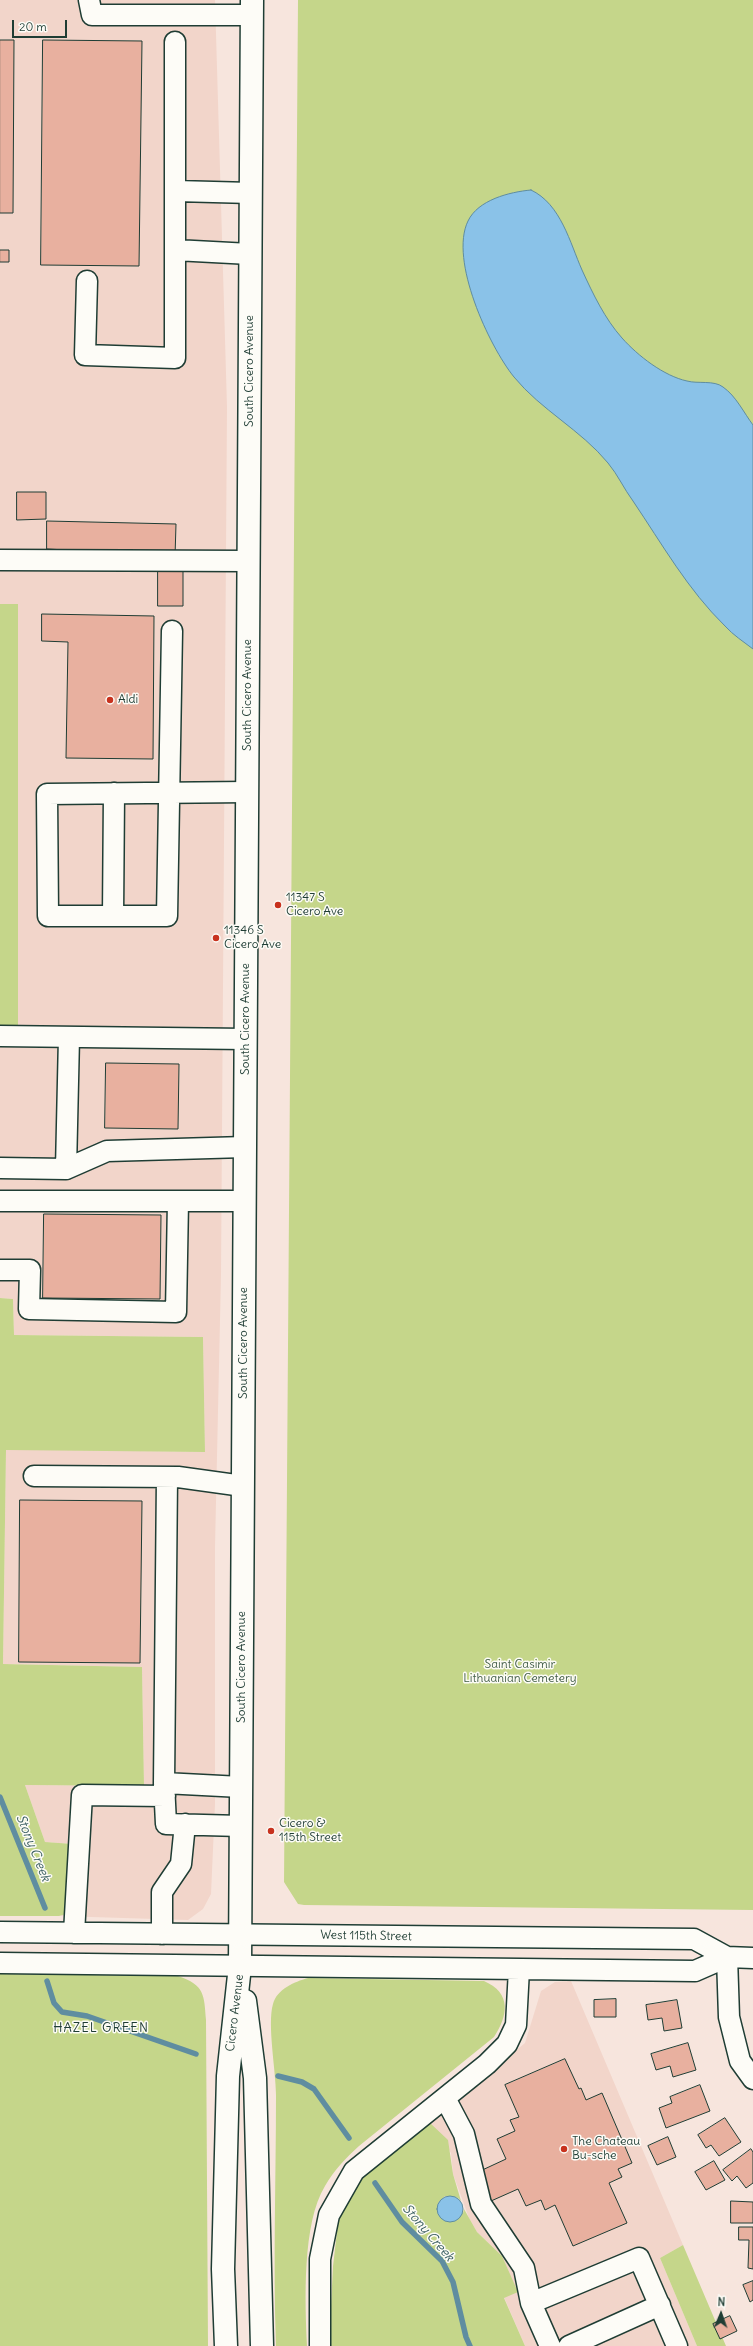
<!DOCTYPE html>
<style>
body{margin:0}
#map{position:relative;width:753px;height:2346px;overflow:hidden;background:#f7e5dd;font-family:Delius,sans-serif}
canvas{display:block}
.north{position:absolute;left:701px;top:2294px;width:40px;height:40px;-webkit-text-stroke:3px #fdfcf7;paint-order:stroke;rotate:2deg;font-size:11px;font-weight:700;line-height:16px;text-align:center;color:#1f3d34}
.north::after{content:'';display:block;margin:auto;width:14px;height:18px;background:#1f3d34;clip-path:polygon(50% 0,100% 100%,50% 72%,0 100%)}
.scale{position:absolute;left:12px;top:20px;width:55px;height:18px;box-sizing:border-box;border:2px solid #1f3d34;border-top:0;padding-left:5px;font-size:12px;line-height:14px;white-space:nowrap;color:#1f3d34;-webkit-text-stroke:3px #fdfcf7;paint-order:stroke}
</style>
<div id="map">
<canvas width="753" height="2346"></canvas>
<div class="north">N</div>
<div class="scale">20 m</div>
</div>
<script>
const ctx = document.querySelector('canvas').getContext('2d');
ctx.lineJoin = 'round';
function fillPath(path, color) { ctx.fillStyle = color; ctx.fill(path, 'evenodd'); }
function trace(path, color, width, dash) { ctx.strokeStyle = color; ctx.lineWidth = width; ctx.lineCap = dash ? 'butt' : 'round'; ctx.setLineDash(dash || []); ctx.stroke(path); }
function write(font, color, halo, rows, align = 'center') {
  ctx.font = font + ' Delius,sans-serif'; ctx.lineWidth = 3; ctx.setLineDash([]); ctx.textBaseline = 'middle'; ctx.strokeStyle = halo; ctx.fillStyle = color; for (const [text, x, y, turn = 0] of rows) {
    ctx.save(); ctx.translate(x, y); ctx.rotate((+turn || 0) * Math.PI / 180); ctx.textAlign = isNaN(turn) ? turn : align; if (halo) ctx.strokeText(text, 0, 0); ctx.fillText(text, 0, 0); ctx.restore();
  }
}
fillPath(new Path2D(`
 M0,0H215L227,407L221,1275L215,1547V1804L211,1894L203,1909L188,1920L59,1916L66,1914L73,1844L45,1842L25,1785L144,1786L142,1667L3,1664L6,1449L205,1452L203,1337L14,1335L13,1299L0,1298V1027H18V605L0,604Z
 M571,1981L683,2245L660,2258L697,2346H525L504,2297L517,2291L502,2256L477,2232L469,2218L453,2174L451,2153L429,2122L525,2043L541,1991L555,1982Z`), '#f2d5ca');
fillPath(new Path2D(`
 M298,0H753V1910L304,1905L298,1904L284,1882Z
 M0,604H18V1027H0Z
 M0,1298L13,1299L14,1335L203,1337L205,1452L6,1450L3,1664L142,1667L144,1786L25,1785L45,1842L73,1844L66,1914L59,1916H0Z
 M0,1974L178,1976C205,1985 204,1995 206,2020L208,2346H0Z
 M308,1978L484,1981C512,1993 508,2016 494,2037L359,2146C346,2158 334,2170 325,2186C302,2223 305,2302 307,2346H276C273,2262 276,2178 276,2095C276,2071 267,2024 273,2004C277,1989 294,1982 308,1978Z
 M429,2122L448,2140L453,2174L461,2201L458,2198L445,2196L439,2202L438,2214L463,2213L464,2209L477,2232L502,2256L518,2292L504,2298L525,2346H329L333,2266L339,2215L355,2184Z
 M683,2245L726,2346H697L660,2258Z`), '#c5d68a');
const water = new Path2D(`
 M531,190C561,204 570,243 582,270C593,294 605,319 622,338C638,356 664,376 687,381C698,384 714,380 723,387C736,396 744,413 753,425V649C744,642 733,635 725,626C688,590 662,544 633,501C624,489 618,475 608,463C581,430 541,410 514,377C489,346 449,260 468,221C478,200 509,192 531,190Z
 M437 2209a13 13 0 1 1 26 0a13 13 0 1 1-26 0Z`);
fillPath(water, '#8ac2e8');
trace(water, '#5f8da0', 1);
trace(new Path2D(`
 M0,1797L45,1908
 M47,1981L54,2003L62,2012L87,2016L196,2054
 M278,2076L302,2082L314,2089L349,2138
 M375,2183L402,2222L442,2261L453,2282L466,2337L470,2346`), '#5f8da0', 5.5);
const building = new Path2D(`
 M0,40H14L13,213H0Z
 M43,40L142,41L139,266L41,265Z
 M0,250H9V262H0Z
 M17,492H46V519L17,520Z
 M47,521L176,524L175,557L66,554V550L47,549Z
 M158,571H183V606H158Z
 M42,614L154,616L153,759L66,758L68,642L42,641Z
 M106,1063L179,1064L178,1129L105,1128Z
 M44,1214L161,1215L160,1299L43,1298Z
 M20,1500L142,1501L140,1663L19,1662Z
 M616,1999V2017H594V2000Z
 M677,2000L682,2028L664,2031L662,2018L648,2020L646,2005Z
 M688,2043L696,2070L673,2077L670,2066L656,2070L651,2054Z
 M565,2059L579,2089L581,2088L586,2100L602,2093L632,2163L618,2169L622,2177L609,2183L627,2223L573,2246L555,2205L545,2210L541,2200L526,2206L518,2189L491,2201L478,2172L506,2159L497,2139L515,2131L510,2120L519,2117L505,2085Z
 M700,2085L710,2111L666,2128L659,2108L672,2103L670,2097Z
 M725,2118L741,2142L719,2156L711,2145L706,2148L698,2135Z
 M668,2137L676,2157L657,2165L648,2146Z
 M751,2149L753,2152V2183L746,2188L737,2176L732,2181L723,2170Z
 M714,2161L725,2180L706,2190L695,2172Z
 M731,2201L753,2202V2223H731Z
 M739,2227H753V2269L748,2268L749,2240H739Z
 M753,2281V2300L750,2302L743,2285Z
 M730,2316L737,2331L720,2339L713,2324Z`);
fillPath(building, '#e8b09f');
trace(building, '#1f3d34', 1);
const minor = new Path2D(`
 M89,0L92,15H252
 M176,191L251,193
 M175,250L250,254
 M87,281L85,355L175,358V42
 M0,560L249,561
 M172,631L167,916H48L47,794L247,792
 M113,916L114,793
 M0,1036L246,1039
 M0,1168L66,1169L107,1151L245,1147
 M66,1169L69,1037
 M0,1201H245
 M0,1270H30L29,1309L176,1312L178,1201
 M34,1476L178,1477L243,1486
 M167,1477L164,1783L241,1787
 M164,1783L166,1824L241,1826
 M0,1932L694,1939L727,1957
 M74,1933L82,1795L165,1796
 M162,1934V1892L181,1864L185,1824
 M727,1957L729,2017L740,2061L753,2079
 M0,1963L695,1971L727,1957L753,1958
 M445,2098L464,2134L481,2204L524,2268L531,2303L550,2346
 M531,2303L639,2258L677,2346
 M320,2346V2259L329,2215L354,2171L487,2064L507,2044L516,2025L519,1969
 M569,2346L660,2305`);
const major = new Path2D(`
 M245,2001L255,2078L262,2346
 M226,2346L223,2269L228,2076L240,1966L252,0`);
trace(minor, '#1f3d34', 23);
trace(major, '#1f3d34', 25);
trace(minor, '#fdfcf7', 20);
trace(major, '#fdfcf7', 22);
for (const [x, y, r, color] of [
 [110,700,4,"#c8321e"],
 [278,905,4,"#c8321e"],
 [216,938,4,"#c8321e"],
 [271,1831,4,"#c8321e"],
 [564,2149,4,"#c8321e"]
]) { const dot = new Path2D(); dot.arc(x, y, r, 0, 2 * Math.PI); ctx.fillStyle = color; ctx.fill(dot); trace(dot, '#fdfcf7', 1.5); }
write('12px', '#1f3d34', '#fdfcf7', [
 ["South Cicero Avenue",250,371,-90],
 ["South Cicero Avenue",248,695,-90],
 ["South Cicero Avenue",246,1019,-90],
 ["South Cicero Avenue",244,1343,-90],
 ["South Cicero Avenue",242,1667,-90],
 ["West 115th Street",366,1936,1],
 ["Cicero Avenue",235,2013,-83]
]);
write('12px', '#1f3d34', '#fdfcf7', [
 ["Aldi",118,700],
 ["11347 S",286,898],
 ["Cicero Ave",286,912],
 ["11346 S",224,931],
 ["Cicero Ave",224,945],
 ["Cicero &",279,1824],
 ["115th Street",279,1838],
 ["The Chateau",572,2142],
 ["Bu-sche",572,2156]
], 'left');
write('12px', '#405c45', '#fdfcf7', [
 ["Saint Casimir",520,1665],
 ["Lithuanian Cemetery",520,1679]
]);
write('italic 13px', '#3a5e61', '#fdfcf7', [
 ["Stony Creek",33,1848,68],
 ["Stony Creek",428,2233,49]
]);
ctx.letterSpacing = '1px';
write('13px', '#1f3d34', '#fdfcf7', [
 ["HAZEL GREEN",101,2028]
]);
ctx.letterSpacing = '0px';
</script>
